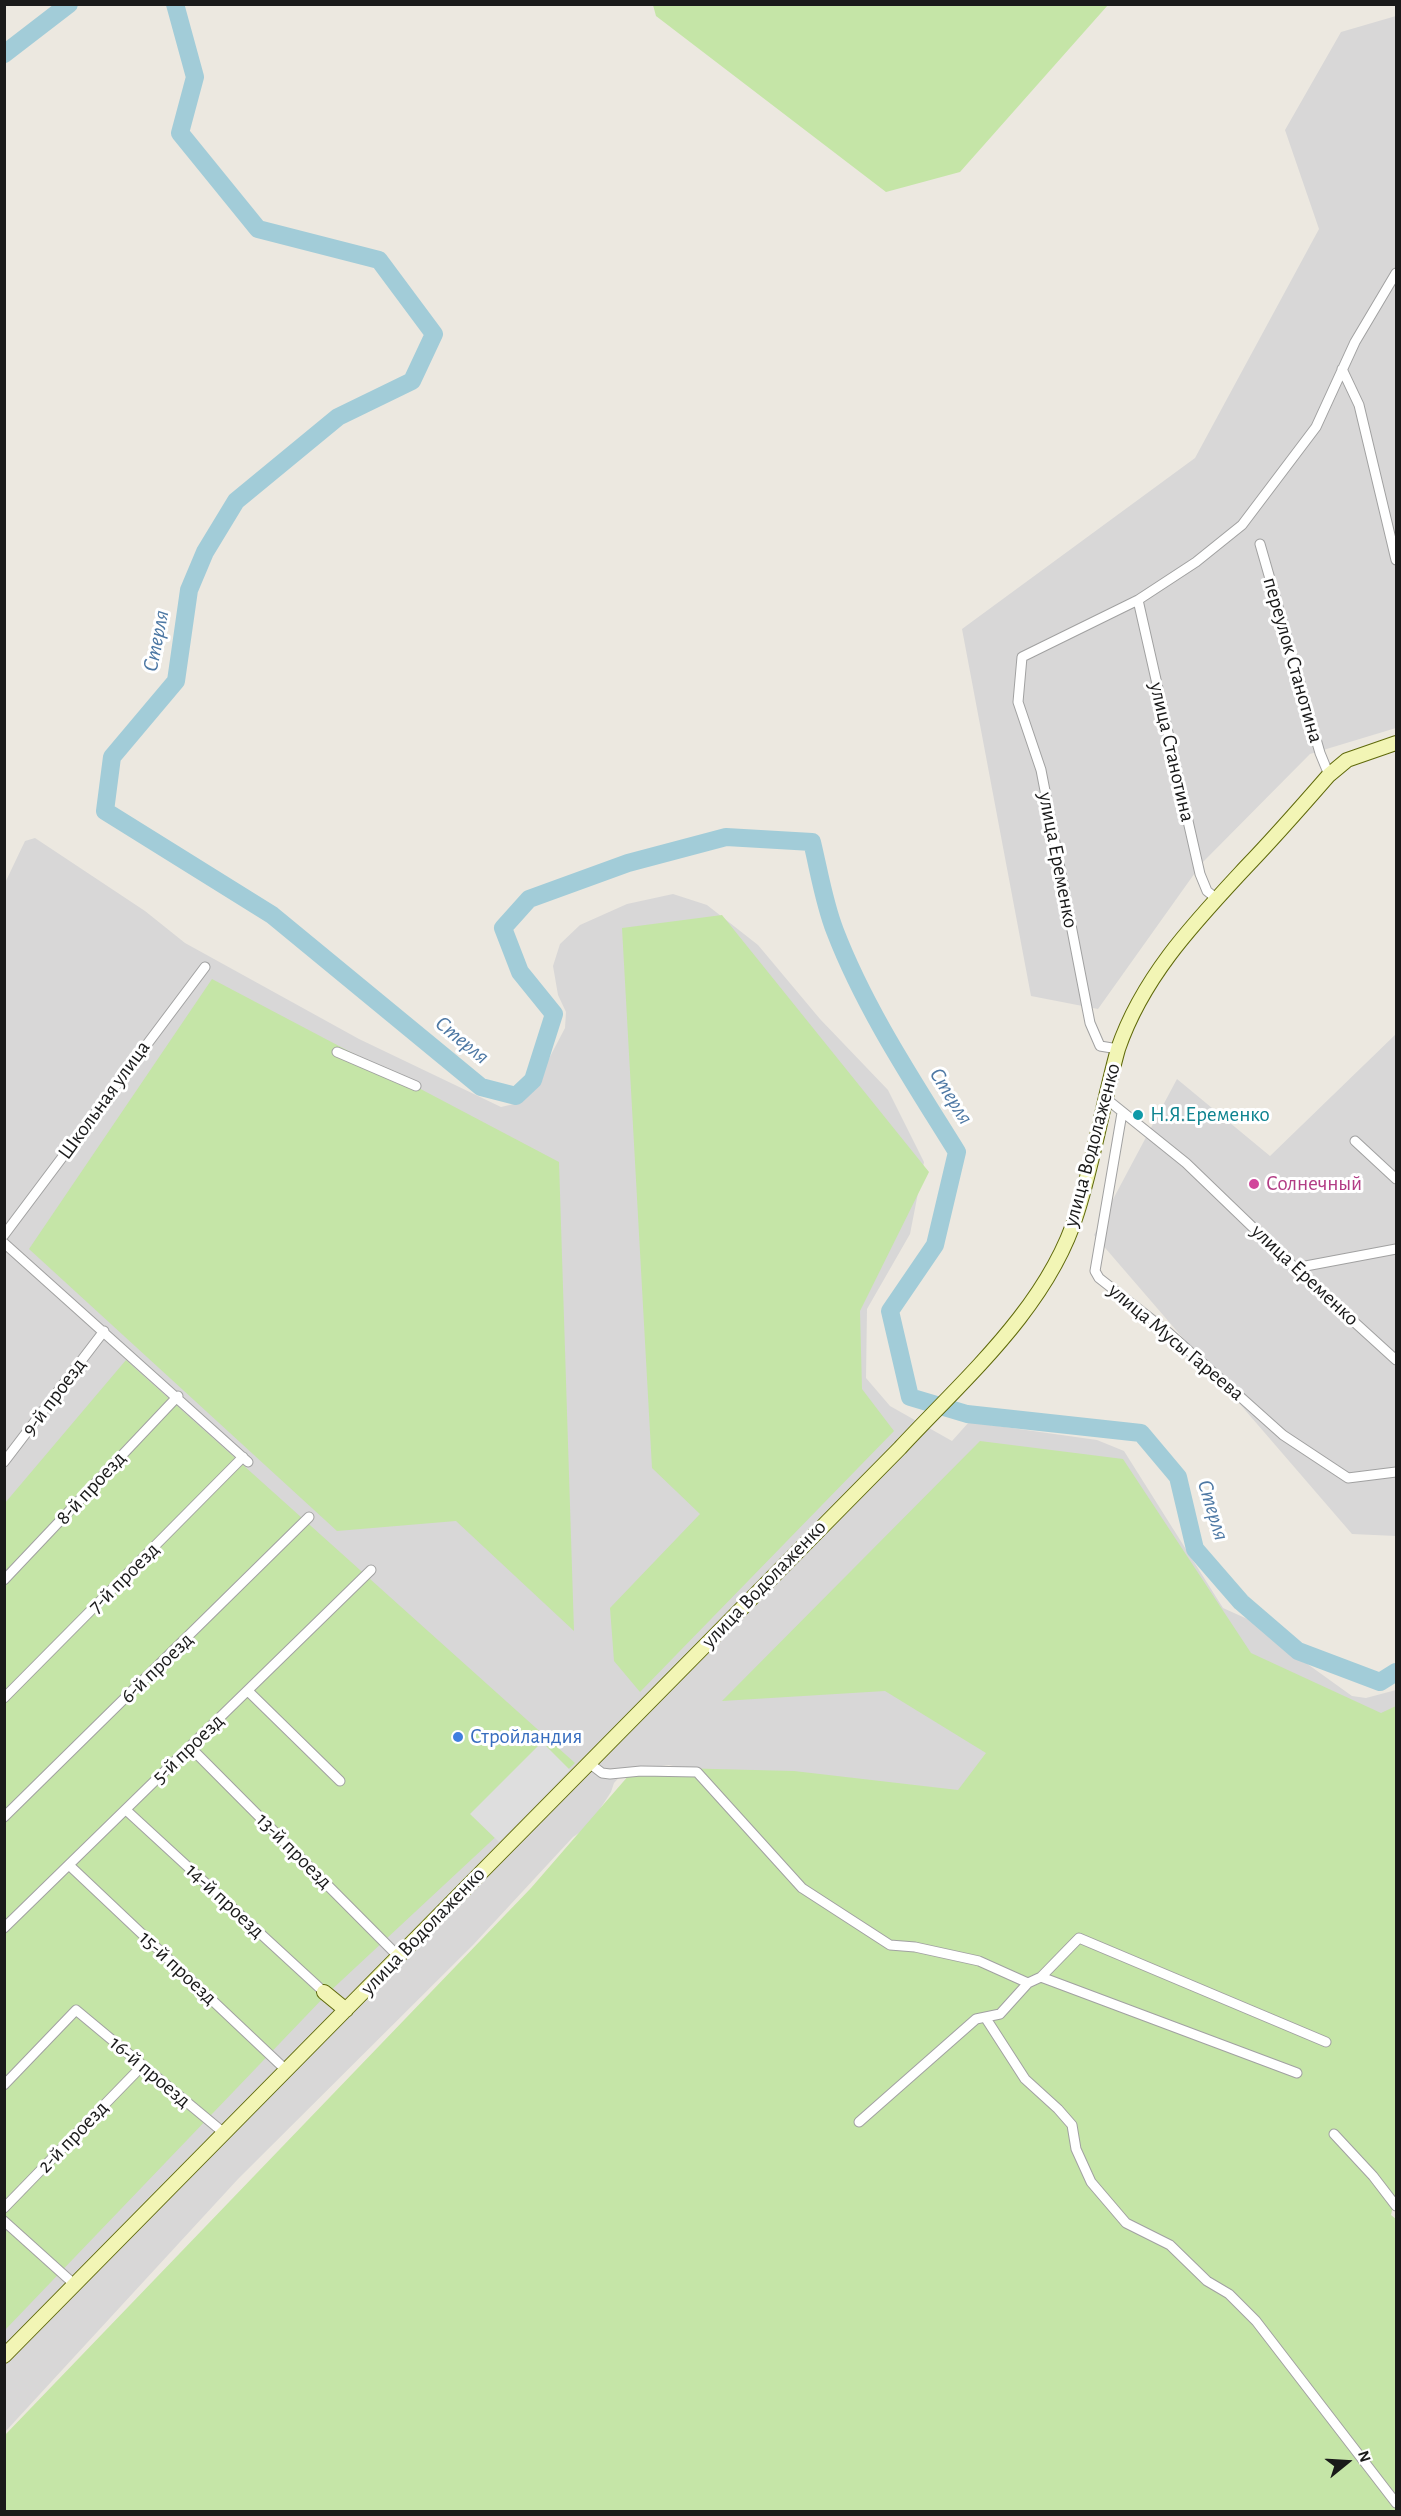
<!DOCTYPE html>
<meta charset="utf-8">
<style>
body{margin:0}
#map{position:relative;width:1401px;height:2516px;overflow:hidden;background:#ece8e0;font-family:"Alegreya Sans",sans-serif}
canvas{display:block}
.frame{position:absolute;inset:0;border:6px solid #1a1a1a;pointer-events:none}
.north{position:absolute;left:1317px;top:2432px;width:60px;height:60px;-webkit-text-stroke:4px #fff;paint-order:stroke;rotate:72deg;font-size:16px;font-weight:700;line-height:24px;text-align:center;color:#1a1a1a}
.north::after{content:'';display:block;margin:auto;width:21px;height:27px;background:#1a1a1a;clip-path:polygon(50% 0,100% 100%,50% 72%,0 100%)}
</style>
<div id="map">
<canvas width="1401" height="2516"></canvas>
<div class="frame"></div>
<div class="north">N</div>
</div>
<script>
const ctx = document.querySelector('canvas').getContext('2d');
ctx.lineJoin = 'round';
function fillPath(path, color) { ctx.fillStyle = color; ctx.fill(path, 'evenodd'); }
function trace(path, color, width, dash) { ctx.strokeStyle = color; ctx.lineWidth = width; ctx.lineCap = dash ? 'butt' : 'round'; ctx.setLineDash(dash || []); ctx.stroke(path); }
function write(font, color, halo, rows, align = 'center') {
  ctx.font = font + ' "Alegreya Sans",sans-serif'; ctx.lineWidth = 6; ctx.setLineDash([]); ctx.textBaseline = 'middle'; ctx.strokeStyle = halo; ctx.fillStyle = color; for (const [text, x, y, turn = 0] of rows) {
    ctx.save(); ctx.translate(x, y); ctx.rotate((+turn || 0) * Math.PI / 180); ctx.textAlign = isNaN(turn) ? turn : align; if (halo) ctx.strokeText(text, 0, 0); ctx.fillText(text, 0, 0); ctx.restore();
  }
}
fillPath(new Path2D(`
 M1396,16V728L1310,754L1202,863L1098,1009L1031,996L962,629L1195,458L1319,229L1285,130L1341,32Z
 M35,838L145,911L185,943L359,1039L501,1107L518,1103L532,1091L565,1028L566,1012L558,995L553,966L560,944L580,925L627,904L673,894L707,905L758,945L820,1019L888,1090L924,1162L910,1234L867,1309L866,1378L890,1406L952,1441L969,1422L1097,1440L1124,1451L1223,1608L1274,1631L1306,1663L1352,1696L1366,1698L1396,1690V2108L685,1769L669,1765L625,1771L614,1783L611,1792L589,1826L573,1837L473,1945L238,2179L5,2432L4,885L25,841Z
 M1396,1034V1536L1352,1534L1094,1235L1177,1079L1270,1156Z`), '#d8d7d7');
fillPath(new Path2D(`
 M653,5V4L1108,5L960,172L886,192L656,16Z
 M722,915L929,1172L860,1311L862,1389L894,1431L640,1692L614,1661L610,1608L700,1514L652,1468L622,928Z
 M212,979L559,1162L574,1631L456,1521L337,1531L29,1249Z
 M126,1360L575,1763L327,1994L5,2330V1503Z
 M980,1441L1123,1459L1251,1653L1381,1713L1396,1706V2193L1391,2215L1396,2219V2511H5L4,2436L531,1888L636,1767L794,1771L958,1790L986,1753L885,1691L722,1701Z`), '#c5e5a7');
fillPath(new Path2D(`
 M542,1742L570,1770L499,1842L470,1814Z`), '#dedede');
trace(new Path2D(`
 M175,4L195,77L180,133L258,229L379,260L434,334L412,381L338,417L236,501L205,552L189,590L176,681L112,757L105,811L272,915L481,1087L516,1096L533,1080L554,1014L520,972L503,928L529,899L628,863L726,837L812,842C819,871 824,903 835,931C865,1009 913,1081 957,1152L935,1245L890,1311L910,1397L967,1414L1141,1433L1178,1477L1195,1549L1241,1602L1298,1651L1380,1682L1396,1672
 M4,54L69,4`), '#a2ccd8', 18);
const minor = new Path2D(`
 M1342,369L1359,405L1396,560
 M1260,544L1320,753L1329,775
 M1138,600L1200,874L1207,891L1217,899
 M1118,1049L1100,1046L1090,1023L1041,770L1018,702L1022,657L1138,600L1196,562L1242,525L1316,427L1355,342L1396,273
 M337,1052L416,1086
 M1104,1097L1186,1163L1295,1268L1396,1360
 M1122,1113L1095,1271L1099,1278L1169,1333L1283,1435L1348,1478L1396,1472
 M1355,1141L1396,1179
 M4,1235L205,967
 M4,1243L248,1462
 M1295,1268L1396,1249
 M4,1462L104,1331
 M4,1580L178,1396
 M248,1691L340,1781
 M4,1698L243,1457
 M190,1747L398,1956
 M589,1763L602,1773L610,1774L641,1771L697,1772L802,1888L890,1945L915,1947L979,1961L1028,1983
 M126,1810L324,1992
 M4,1817L309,1517
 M69,1865L286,2070
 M4,1928L371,1570
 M1041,1977L1079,1938L1326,2042
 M985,2017L1025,2079L1058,2109L1072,2125L1076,2149L1091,2182L1126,2223L1170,2245L1207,2281L1229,2294L1256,2321L1396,2503
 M4,2085L76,2010L224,2133
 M859,2122L976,2019L1000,2014L1028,1983L1041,1977L1297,2073
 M1334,2134L1373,2176L1396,2206
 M4,2208L142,2066
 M4,2221L74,2284`);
const secondary = new Path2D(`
 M324,1992L346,2010
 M4,2356L900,1448C965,1378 1048,1307 1077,1213C1094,1159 1103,1103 1118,1049C1143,976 1195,922 1246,867C1275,837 1302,806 1329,775L1347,760L1396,743`);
trace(minor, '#a1a1a1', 11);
trace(secondary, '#5f690a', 16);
trace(minor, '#fff', 9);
trace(secondary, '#f2f5b5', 14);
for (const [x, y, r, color] of [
 [1138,1115,6,"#0f9aa8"],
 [1254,1184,6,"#d1479c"],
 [458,1737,6,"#3f7fe0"]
]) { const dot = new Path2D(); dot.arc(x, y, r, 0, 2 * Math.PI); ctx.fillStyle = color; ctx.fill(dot); trace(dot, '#fff', 2); }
write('21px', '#1a1a1a', '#fff', [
 ["переулок Станотина",1293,660,74],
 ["улица Станотина",1172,752,77],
 ["улица Еременко",1058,860,79],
 ["Школьная улица",104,1100,-54],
 ["улица Водолаженко",1092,1145,-75],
 ["улица Еременко",1305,1275,43],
 ["улица Мусы Гареева",1176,1342,40],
 ["9-й проезд",54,1397,-53],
 ["8-й проезд",91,1488,-47],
 ["7-й проезд",124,1578,-45],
 ["улица Водолаженко",764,1584,-46],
 ["6-й проезд",157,1668,-44],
 ["5-й проезд",188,1749,-44],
 ["13-й проезд",294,1851,45],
 ["14-й проезд",225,1901,43],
 ["улица Водолаженко",423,1931,-46],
 ["15-й проезд",178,1968,43],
 ["16-й проезд",150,2072,40],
 ["2-й проезд",73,2137,-46]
]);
write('21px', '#0d838f', '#fff', [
 ["Н.Я.Еременко",1150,1115]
], 'left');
write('21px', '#b23c85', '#fff', [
 ["Солнечный",1266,1184]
], 'left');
write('21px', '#366cbe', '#fff', [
 ["Стройландия",470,1737]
], 'left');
write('italic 22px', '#4d78a4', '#fff', [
 ["Стерля",156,641,-79],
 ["Стерля",462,1040,39],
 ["Стерля",951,1096,58],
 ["Стерля",1213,1510,73]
]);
</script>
